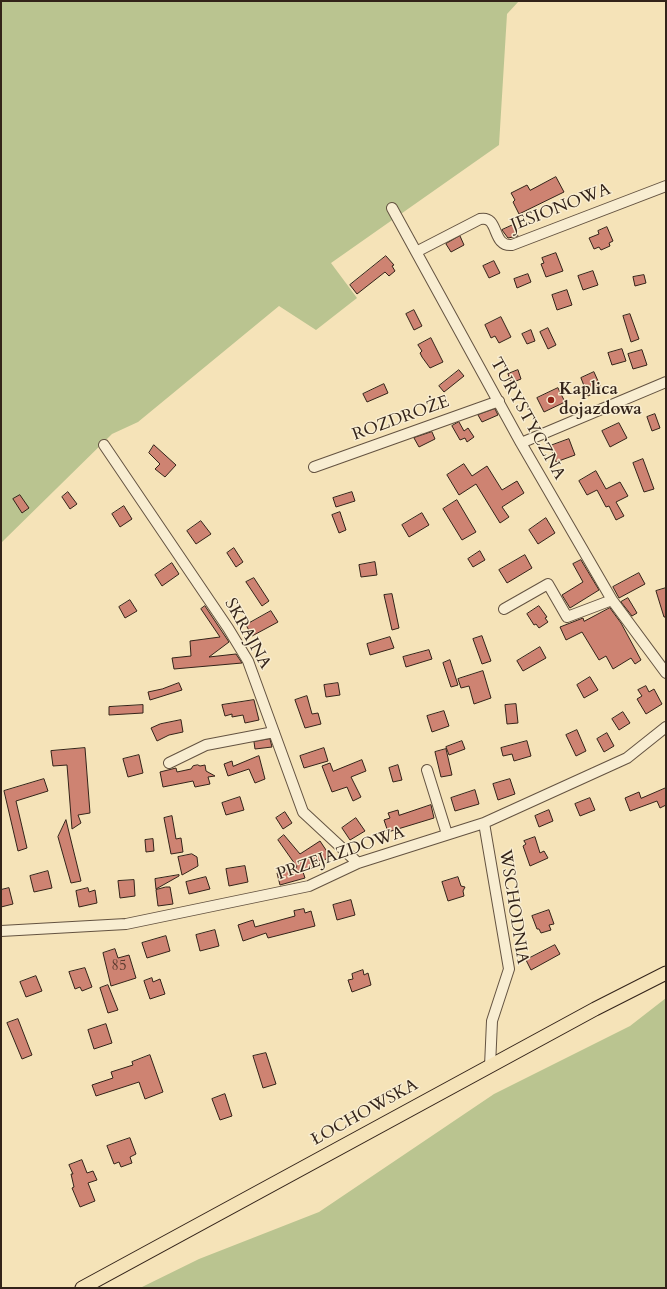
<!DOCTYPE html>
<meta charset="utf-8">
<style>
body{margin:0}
#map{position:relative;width:667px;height:1289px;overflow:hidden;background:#f5e3b8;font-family:Cardo,serif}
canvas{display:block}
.frame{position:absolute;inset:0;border:2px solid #332319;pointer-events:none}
</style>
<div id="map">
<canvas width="667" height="1289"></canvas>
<div class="frame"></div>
</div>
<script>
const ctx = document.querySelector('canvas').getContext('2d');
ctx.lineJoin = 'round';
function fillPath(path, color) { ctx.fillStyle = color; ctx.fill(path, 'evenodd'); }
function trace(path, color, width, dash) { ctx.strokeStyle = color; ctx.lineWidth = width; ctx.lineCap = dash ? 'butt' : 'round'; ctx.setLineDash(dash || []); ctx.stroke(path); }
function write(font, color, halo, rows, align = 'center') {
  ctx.font = font + ' Cardo,serif'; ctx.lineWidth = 3; ctx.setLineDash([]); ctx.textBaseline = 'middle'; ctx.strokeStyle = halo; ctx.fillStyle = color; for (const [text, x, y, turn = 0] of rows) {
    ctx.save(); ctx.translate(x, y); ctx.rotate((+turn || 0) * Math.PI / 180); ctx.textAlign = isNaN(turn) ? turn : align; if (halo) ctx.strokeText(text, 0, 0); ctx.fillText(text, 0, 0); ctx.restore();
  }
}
fillPath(new Path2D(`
 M1,1H519L507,14L499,145L331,263L357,298L316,330L279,306L138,422L112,434L1,543Z
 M666,998V1288H140L199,1259L319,1212L494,1094L630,1026Z`), '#bac490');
const building = new Path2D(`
 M556,177L564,192L519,214L513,202L515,200L511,193L527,185L530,190Z
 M513,225L518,236L508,238L502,230Z
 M607,227L613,241L609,243L610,246L601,250L599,247L594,249L589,238L599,234L598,231Z
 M460,236L464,245L451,252L446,244Z
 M556,253L563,271L546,277L541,264L544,263L542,258Z
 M386,256L394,265L392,266L395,271L389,276L385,272L357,294L350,285Z
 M494,261L500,273L489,278L483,266Z
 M593,271L598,285L583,290L578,276Z
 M528,274L531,282L517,288L514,279Z
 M644,275L646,283L635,286L633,277Z
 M567,290L572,305L557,310L552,295Z
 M414,310L422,326L414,330L406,314Z
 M630,314L639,339L631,342L623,316Z
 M501,317L511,337L499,343L495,336L491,338L485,325Z
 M548,328L556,345L548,349L540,332Z
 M531,330L535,341L527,344L522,334Z
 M431,338L443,362L430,368L422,357L420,353L422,351L418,345Z
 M622,349L626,361L612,365L608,353Z
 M642,350L647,365L633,369L628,354Z
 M459,370L464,376L444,392L439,386Z
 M518,370L521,379L511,383L508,374Z
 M594,372L602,390L588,396L581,378Z
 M384,384L388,393L367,402L363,394Z
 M558,388L565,402L544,412L537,398Z
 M495,409L498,415L482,422L478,415Z
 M655,414L660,428L652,431L647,417Z
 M459,422L464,431L468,428L474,437L467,442L465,438L460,440L452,426Z
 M619,423L627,438L610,447L602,431Z
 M432,432L435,439L419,447L414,438Z
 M569,439L575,455L556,462L550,446Z
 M154,445L176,465L165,477L155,469L160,464L149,453Z
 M643,459L654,489L644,492L633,463Z
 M464,464L472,476L487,466L502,490L517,481L524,493L502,507L509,517L500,523L476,484L459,495L447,475Z
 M596,471L606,489L620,482L628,496L616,502L624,516L616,520L609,506L606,507L597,490L587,495L579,481Z
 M68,492L77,504L70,509L62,497Z
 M352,492L355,501L336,507L333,498Z
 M20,495L29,508L22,513L13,499Z
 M457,500L476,532L462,540L443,509Z
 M124,506L132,519L120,527L112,514Z
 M340,512L346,530L339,533L332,515Z
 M422,513L429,525L409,537L402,525Z
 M546,518L555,533L538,544L529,530Z
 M201,521L211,534L196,544L187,531Z
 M234,548L243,562L236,567L227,553Z
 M480,551L485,560L473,567L468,559Z
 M525,555L532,568L507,583L499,570Z
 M581,560L599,590L570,608L562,595L583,582L573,564Z
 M375,562L377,575L361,577L359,565Z
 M172,563L179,574L162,586L155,575Z
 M639,573L645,584L619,598L613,587Z
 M254,578L269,601L262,606L246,582Z
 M666,588V617H664L656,591Z
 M392,594L399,628L392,630L384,595Z
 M628,598L637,613L632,616L621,602Z
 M130,600L137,611L125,618L119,607Z
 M205,606L229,642L209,657L236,654L242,663L174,669L172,658L191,656L190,641L220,637L201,609Z
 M539,606L547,617L545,618L548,622L539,628L536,624L534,625L527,614Z
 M610,608L621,623L641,660L635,664L631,658L613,669L606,656L599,660L582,632L566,640L560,627L583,618L584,621Z
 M271,611L278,622L252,636L246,625Z
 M482,636L491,661L482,664L473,639Z
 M390,637L394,648L370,655L367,644Z
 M540,647L546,658L523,671L517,661Z
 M429,650L432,659L406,667L403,657Z
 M450,660L458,685L451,687L443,663Z
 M483,671L491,698L474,704L469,686L461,688L458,679Z
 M590,677L598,690L584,698L577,685Z
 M179,683L182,690L150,700L148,692L162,689Z
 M338,683L340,695L326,697L324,685Z
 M646,686L649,692L654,689L662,704L646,714L637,699L642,696L638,690Z
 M307,696L312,714L318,713L321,724L305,728L295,700Z
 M254,700L259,720L245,723L243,715L232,717V714L225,716L222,705Z
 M516,704L518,723L507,724L505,705Z
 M143,705V713L109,715V707Z
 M444,711L449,726L432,732L427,716Z
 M623,712L630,723L619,730L612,719Z
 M181,720L183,732L169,735L157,741L151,728L160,724Z
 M577,730L586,751L576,756L566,735Z
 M607,733L614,746L604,752L597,739Z
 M270,739L272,747L255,749L254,742Z
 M462,741L465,749L449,755L446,747Z
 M527,741L531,756L514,761L512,754L503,756L501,748Z
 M85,748L90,813L78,815L81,823L72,829L67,765L53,766L51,751Z
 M324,748L328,761L304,768L300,756Z
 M446,749L452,775L441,777L435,752Z
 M139,755L143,773L128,777L123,759Z
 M259,756L265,779L255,783L249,769L228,776L224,764L232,761L233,766Z
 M362,760L366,771L351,777L361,797L353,801L347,787L332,792L322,766L330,763L333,771Z
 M198,765L200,766L205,765L206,771L215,776L208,777L210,784L195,787L193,781L163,787L160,772L176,768L177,772L191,769L193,766Z
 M398,765L402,780L393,782L389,768Z
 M44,779L48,791L16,801L27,848L18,851L4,791Z
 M510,779L515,794L498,800L493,784Z
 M666,788V805L660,808L657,801L630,811L625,798L639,792L641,798Z
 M475,790L479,804L455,811L451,798Z
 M240,797L244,810L226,815L222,803Z
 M590,798L595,810L580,816L575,804Z
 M431,805L434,818L388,832L384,820L390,818L388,813L398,810L399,815Z
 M549,810L553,821L539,827L535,816Z
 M285,812L292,823L283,829L276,818Z
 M172,816L176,839L181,838L183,852L171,854L164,818Z
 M356,818L365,831L350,840L342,828Z
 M66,820L81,881L71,883L58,837Z
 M284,835L300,854L320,841L330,856L323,861L321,860L303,872L305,878L280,885L277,873L297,867L278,840Z
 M535,837L540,853L544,851L548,858L530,866L523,846L526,844L524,841Z
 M153,839L154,851L146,852L145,840Z
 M192,854L197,857L198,866L182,875L178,857Z
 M245,866L248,882L229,886L226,869Z
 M48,871L52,888L34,892L30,876Z
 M179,875V876L156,889L155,879Z
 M206,877L210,889L189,894L186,882Z
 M458,877L461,886L465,887L463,891L464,896L448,901L442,882Z
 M134,880L135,896L120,898L118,881Z
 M166,887H170L173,904L158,906L156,890Z
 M9,888L13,904L1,907V890Z
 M88,888L89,892L95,890L97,903L79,907L76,891Z
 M351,900L355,915L337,920L333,905Z
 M304,909L305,913L311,911L315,926L268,938L266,933L243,941L238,925L253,920L255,927L295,916L294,911Z
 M549,910L554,924L549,925L551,930L541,933L539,929H537L532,916Z
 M215,930L219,946L200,951L196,935Z
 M166,936L170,951L147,958L142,943Z
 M555,945L560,954L531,970L526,960Z
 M115,949L118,958L129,955L136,978L111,986L103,953Z
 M85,968L92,987L82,991L80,987L75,989L69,972Z
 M363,970L364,975L368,973L371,985L352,992L348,980L353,979L352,974Z
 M36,976L42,991L26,997L20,982Z
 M152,978L153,982L160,979L165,994L150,999L144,981Z
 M108,985L118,1010L108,1013L100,988Z
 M18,1019L32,1055L22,1059L7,1023Z
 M106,1024L112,1043L94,1049L88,1030Z
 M266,1053L276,1084L263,1088L253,1056Z
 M150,1055L163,1092L145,1099L139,1082L96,1096L92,1085L113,1078L111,1072L133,1065L132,1062Z
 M225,1094L232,1116L220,1120L212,1099Z
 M130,1138L136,1154L130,1157L132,1163L121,1167L119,1162L114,1164L107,1146Z
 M82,1160L87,1173L93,1171L97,1180L88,1183L95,1201L80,1207L72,1188L74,1187L71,1174H73L69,1165Z`);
fillPath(building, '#ce8372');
trace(building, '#332319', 1);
const minor = new Path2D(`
 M392,208L521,443L612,600L666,673
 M416,252L480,219C500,215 491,247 512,245L666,186
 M521,443L666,382
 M104,445L228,628L248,661L303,812L358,863
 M314,467L499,401
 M504,609L548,584L567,617L612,600
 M169,763L206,745L274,732
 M427,770L447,834
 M484,823L509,969L492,1021L490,1066
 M1,931L126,924L309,886L358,863L484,823L627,758L666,727`);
const major = new Path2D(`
 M82,1288L595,1009L666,973`);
trace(minor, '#645341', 12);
trace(major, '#332319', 15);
trace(minor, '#f8edd1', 10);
trace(major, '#f5e3b8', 13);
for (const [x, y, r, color] of [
 [551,400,4,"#8f2418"]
]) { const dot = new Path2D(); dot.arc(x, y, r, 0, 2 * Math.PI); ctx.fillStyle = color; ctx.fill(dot); trace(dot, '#f8edd1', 1.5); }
write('15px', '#5a3b2f', null, [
 ["85",119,967]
]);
write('17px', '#332319', '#f8edd1', [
 ["JESIONOWA",561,208,-21],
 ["ROZDROŻE",401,419,-20],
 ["TURYSTYCZNA",527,419,61],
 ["SKRAJNA",247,634,61],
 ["PRZEJAZDOWA",341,854,-19],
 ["WSCHODNIA",513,907,81],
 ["ŁOCHOWSKA",365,1113,-29]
]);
write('bold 17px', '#332319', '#f8edd1', [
 ["Kaplica",559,390],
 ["dojazdowa",559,410]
], 'left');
</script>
